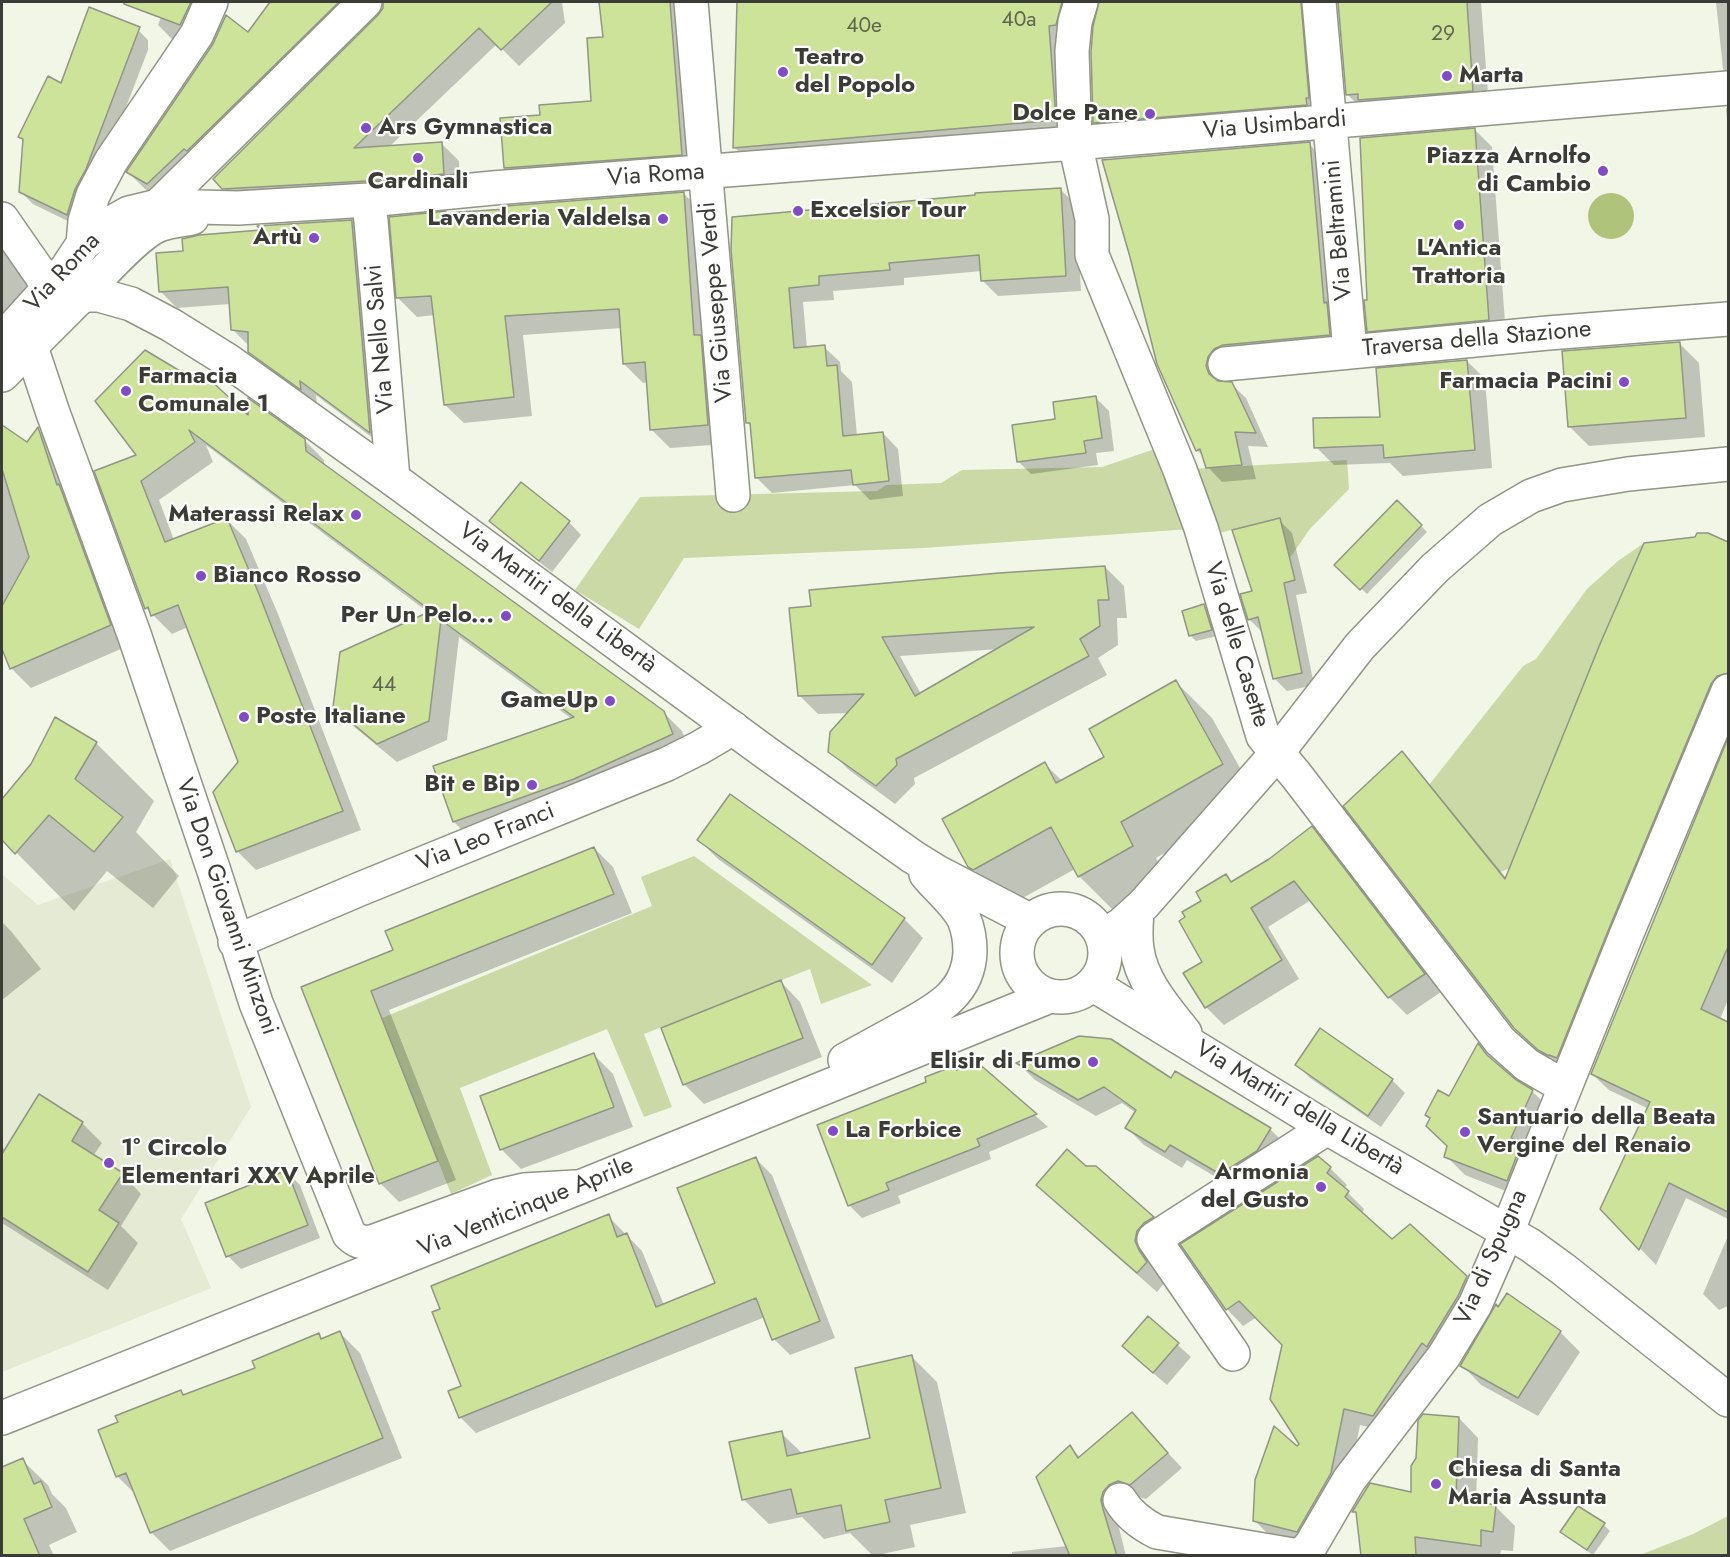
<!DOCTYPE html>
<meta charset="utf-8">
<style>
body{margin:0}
#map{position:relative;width:1730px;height:1557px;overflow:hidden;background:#f1f6e6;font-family:Jost,sans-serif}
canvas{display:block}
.frame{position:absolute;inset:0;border:3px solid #3a3c35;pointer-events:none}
</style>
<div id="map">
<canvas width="1730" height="1557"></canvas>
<div class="frame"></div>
</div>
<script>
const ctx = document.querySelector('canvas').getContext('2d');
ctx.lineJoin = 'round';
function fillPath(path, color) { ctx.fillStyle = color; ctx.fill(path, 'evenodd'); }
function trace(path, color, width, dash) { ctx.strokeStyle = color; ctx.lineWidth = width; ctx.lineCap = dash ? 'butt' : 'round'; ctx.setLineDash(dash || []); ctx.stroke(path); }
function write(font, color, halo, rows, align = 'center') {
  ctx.font = font + ' Jost,sans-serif'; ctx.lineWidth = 4.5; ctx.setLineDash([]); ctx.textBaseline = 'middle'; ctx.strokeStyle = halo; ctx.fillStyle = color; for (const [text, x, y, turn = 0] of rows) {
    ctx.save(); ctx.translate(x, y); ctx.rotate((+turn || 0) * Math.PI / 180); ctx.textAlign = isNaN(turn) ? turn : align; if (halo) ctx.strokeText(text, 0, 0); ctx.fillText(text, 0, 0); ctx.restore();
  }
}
fillPath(new Path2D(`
 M170,859L251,1107L181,1219L211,1288L2,1372V874L38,905Z`), '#e4ead4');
fillPath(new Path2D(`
 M1152,450L1165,459L1190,529L923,548L684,558L639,629L575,590L640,497L877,491L886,485L941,483L962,470L1102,467Z
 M1347,460L1349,489L1309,530L1290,558L1280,518L1215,534L1191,469Z
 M1644,543L1600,644L1511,868L1500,872L1429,785L1523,666L1536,659L1587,589L1618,561Z
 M694,856L872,985L821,1004L810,969L644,1034L672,1107L644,1117L607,1029L460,1088L492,1175L451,1194L382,1018L652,906L641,877Z
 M1728,1516V1555H1640L1693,1534Z`), '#cad9a6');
fillPath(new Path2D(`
 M1588 216a23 23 0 1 1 46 0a23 23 0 1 1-46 0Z`), '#afc37b');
fillPath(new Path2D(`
 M167,2H213L175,42L158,25Z
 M272,2H337L273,64L270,71L341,2H376L165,200L145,189L128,172L250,32Z
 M385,2H562L565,23L519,66L497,44L389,147L441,143L459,161L460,190L241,205L215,179L380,16L385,7Z
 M601,2H685L698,171L522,185L505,168L541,117L593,102L605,38Z
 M738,2H1092L1072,137L752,165L735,148Z
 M1101,2H1331L1325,115L1112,139L1095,122Z
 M1339,2H1481L1489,107L1365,112L1348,95Z
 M1716,2H1728V75L1723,69Z
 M135,27L148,40V50L80,227L33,204L20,191L24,141L19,136Z
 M1726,108H1728V132Z
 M1475,130L1492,147L1506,336L1386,348L1369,331L1368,301Z
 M1309,144L1323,158L1343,349L1222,370L1221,383L1231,384L1246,398L1268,447L1248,446L1256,479L1222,482L1208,467L1204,457L1197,450L1158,363L1104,161Z
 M1060,189L1076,205L1081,291L998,296L983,281L982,271L904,278V285L833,291L834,300L803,302L807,348L824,347L840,362L841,371L852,382L857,436L883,433L898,449L903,496L870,500L855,485L772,493L756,477L752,427L747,422L732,250Z
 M684,194L703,212L726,444L670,448L651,429L648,382L643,383L624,364L622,328L523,335L532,416L464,423L445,405L435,315L417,317L398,298L447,214Z
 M351,221L368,238L386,448L316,395L317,405L267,369L250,352V347L232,329L230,304L177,308L160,291L185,252Z
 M2,246L37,299L2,338Z
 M1679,343L1699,363L1705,437L1589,446L1570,427Z
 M1467,361L1485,379L1492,468L1403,476L1390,463L1334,465L1316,447L1382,418Z
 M1096,398L1109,411L1114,451L1096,453L1098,465L1031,474L1018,461L1057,420Z
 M97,401L250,418L304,440L324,460V466L663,712L682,731L691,753L473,841L454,822L572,719L459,637L447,740L397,762L353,726L334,707L429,613L206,445L213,462L159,500L174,540L227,520L246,539L278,614L361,830L256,870L237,851L240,762L188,627L172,634L146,608L138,456Z
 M2,427L28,444L38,430L58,449L130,645L31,688L11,668L2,645Z
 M1397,502L1427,532L1367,594L1337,565Z
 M1279,520L1292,533L1307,593L1296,595L1314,685L1287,691L1274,678L1262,632L1249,619Z
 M491,521L569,522L581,535L552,572L504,534Z
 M1708,534L1728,543V699L1557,1066L1532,1045L1402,753L1418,770L1507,879L1696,538Z
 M1105,567L1124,586L1127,618H1117L1118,645L1098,658L1107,675L914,778L915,784L895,804L849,770L830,751L849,713L818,714L799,695L813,608ZM1000,649L921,694L900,656Z
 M1204,606L1210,612L1217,636L1196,641L1190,635Z
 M1176,682L1212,718L1258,800L1156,858L1169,883L1115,912L1079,876L1075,869L1010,905L1007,903L970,866L1045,764L1062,781L1106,757Z
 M1728,742V1000L1720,1019L1728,1023V1219L1686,1198L1656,1265L1602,1209L1649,1109L1609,1090L1592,1074Z
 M96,743L154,801L136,832L179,876L153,908L107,871L74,911L2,838V801L32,765Z
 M1312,828L1329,846L1441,992L1407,1015L1389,997L1311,900L1268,927L1299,979L1224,1025L1206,1007L1203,901L1225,876L1232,883L1270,860Z
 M699,840L904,919L923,938L892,983L718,859Z
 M594,848L613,867L632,913L389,1010L456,1180L399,1202L380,1183L303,988L395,951Z
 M2,922L11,931L41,969L2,1000Z
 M781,982L800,1002L822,1057L704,1104L684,1084Z
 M1478,1046L1514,1080L1532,1091L1551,1110L1526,1199L1465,1175L1446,1156L1448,1147L1431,1119L1427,1115L1450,1098Z
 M594,1055L613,1074L633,1127L521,1169L501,1149Z
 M977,1063L1048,1127L989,1152L991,1159L898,1196L901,1203L862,1218L849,1205L928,1082L954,1067L958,1071Z
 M1019,1064L1270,1129L1287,1146L1238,1190L1187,1160L1182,1168L1144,1145L1127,1128L1136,1113L1122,1103L1096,1116L1035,1080Z
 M1297,1065L1392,1080L1405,1093L1381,1127L1310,1078Z
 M82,1123L102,1143L93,1156L122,1174L141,1194L121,1226L138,1243L108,1290L2,1223V1148L6,1150Z
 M756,1159L772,1175L835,1338L790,1355L774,1339L765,1317L476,1433L460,1417L463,1387L608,1216L642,1251L664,1305L717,1284Z
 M1096,1168L1153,1218L1172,1237L1165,1282L1157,1292L1057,1204L1038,1185Z
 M1330,1168L1347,1185L1344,1189L1364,1209L1362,1214L1392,1241L1466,1278L1483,1294L1390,1432L1360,1425L1347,1490L1313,1548L1272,1538L1255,1521L1297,1448L1301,1444L1284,1344L1257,1317L1243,1326L1227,1309Z
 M287,1172L300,1185L320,1238L241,1269L228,1256Z
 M1728,1236V1306L1719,1310L1703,1294Z
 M1508,1295L1560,1332L1580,1352L1538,1416L1481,1385L1462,1365Z
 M1148,1318L1191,1357L1167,1385L1137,1359Z
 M340,1333L360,1353L402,1458L170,1551L151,1532L137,1496L118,1477L100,1431L119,1423L180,1392L185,1396L257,1369L319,1335L323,1340Z
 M912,1357L937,1382L966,1513L910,1525L915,1547L873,1556L850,1533L824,1539L802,1517L769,1524L743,1499L781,1433L803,1454L872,1440Z
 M1132,1414L1182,1468L1146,1499L1135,1496L1116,1516L1126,1556H1012V1552L1067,1546L1070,1447L1081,1458Z
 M1459,1418L1478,1438L1476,1503L1495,1506L1515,1526L1513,1551L1501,1550L1500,1556H1362L1358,1515L1354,1511L1412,1494L1418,1459Z
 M22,1460L48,1485L52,1494L66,1508L77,1532L49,1545L54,1556H2V1469Z
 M1604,1525L1610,1531L1593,1555L1568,1538L1562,1532Z`), '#0003');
const building = new Path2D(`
 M124,2H191L180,25L124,4Z
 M270,2H339L187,151L184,149L147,184L126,172L213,44L226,15L248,32Z
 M383,2H552L501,50L479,28L354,148L442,142L444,174L367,181L222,189L213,179L378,15L383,8Z
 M599,2H670L682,155L504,168L500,118L540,115L539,105L591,101L587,38L603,37Z
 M737,2H1062L1056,25L1049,26L1056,120L733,148Z
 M1099,2H1301L1309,98H1306L1307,105L1093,123L1091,52L1093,26Z
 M1338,2H1467L1473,91L1358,100V94L1346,95Z
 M89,7L140,27L86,169L75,189L67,215L19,192L23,139L18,137L48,76L61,83Z
 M1475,128L1489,320L1367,332L1364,300H1367L1360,138Z
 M1310,142L1324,303L1327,302L1330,335L1223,345L1214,349L1208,357L1206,366L1209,374L1218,381L1232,382L1256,433L1235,432L1242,465L1206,468L1200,449L1196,451L1157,364L1130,257L1102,160Z
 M1061,188L1066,276L981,281L979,255L889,263L890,270L819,276V285L789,288L794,348L825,345L827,366L837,365L843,436L883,432L889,481L853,485L851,470L755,478L750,423H746L731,250L732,217L975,195V193Z
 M684,192L694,335H701L708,425L650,430L645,362L623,364L619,309L505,316L514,397L444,405L431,296L396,298L389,217L446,211V213L506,209V206Z
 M352,220V223L370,433L300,381L301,390L248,352V332L231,330L228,287L159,292L156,253L183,251L182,239L199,235L261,230L257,226Z
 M1680,342L1686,418L1568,427L1562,351Z
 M145,350L200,383L207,377L248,415V398L305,439L306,451L664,711L673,734L574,779L453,822L433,766L574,717L441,620L429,721L377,744L333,707L340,652L431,611L189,430L195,442L141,481L165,542L227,518L259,594L343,811L236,852L213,792L238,762L178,605L151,616L148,607L145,609L94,471L136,455L95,401Z
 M1467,360L1475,450L1384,458L1383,445L1314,448L1313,418L1380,417L1376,368Z
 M1096,396L1102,438L1084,441L1086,453L1017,462L1012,425L1055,419L1053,402Z
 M2,425L27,442L38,427L57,485L59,484L111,625L10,669L2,649V606L29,557L2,469Z
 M521,482L570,521L539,561L489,521Z
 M1397,500L1422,525L1360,590L1334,565Z
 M1280,518L1295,580L1284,583L1302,673L1273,679L1258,617L1248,620L1240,594L1252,591L1232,530Z
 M1697,533H1708L1728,542V673L1717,676L1711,684L1610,926L1557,1058L1549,1055V1056L1538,1050L1514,1028L1343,806L1402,751L1505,879L1600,644L1644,543L1695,537Z
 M1105,566L1109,600H1098L1100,626L1080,639L1089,656L896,759L897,765L876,786L828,752L830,732L864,694L798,696L789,608L811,606L809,590L999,573ZM1034,627L915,696L882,637Z
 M1204,604L1212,630L1189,636L1182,611Z
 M1176,680L1223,764L1121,822L1133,846L1078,877L1051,827L973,870L968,867L942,819L1045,762L1056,783L1104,757L1089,729Z
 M55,717L97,742L75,779L123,817L94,852L49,815L15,854L2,840V799L31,764Z
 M1728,738V947L1701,1009L1728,1022V1212L1669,1183L1639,1250L1600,1209L1650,1102L1591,1074Z
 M730,794L905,918L872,965L697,840Z
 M1312,826L1425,974L1388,998L1294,881L1251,908L1282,960L1205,1008L1183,973L1202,962L1179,921L1185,917L1182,912L1201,901L1196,892L1226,874L1231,882L1269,859Z
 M594,847L614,894L371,991L438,1161L379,1184L301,987L393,950L385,931Z
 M781,980L803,1038L683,1085L661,1028Z
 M1320,1028L1393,1079L1368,1116L1295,1065Z
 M1079,1036L1111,1039L1171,1078L1175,1071L1271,1128L1257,1151L1220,1174L1170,1145L1165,1152L1125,1128L1136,1110L1104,1087L1078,1100L1016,1063Z
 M1478,1043L1487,1055L1515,1079L1533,1090L1511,1138L1522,1142L1507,1181L1444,1157L1447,1146L1426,1126L1430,1118L1425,1115L1438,1090L1449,1096Z
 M594,1053L614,1107L500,1150L480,1096Z
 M977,1062L1037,1114L977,1139L980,1146L886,1183L889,1190L848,1206L817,1125L926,1082L925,1077L954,1066L956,1070Z
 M39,1094L83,1122L72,1141L123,1173L99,1210L119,1223L88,1272L2,1217V1154Z
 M1067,1149L1086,1166H1096L1154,1217L1144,1223L1137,1231L1135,1241L1139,1250L1147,1262L1137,1273L1036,1185Z
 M1318,1156L1331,1167L1327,1173L1349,1191L1345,1197L1392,1239L1410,1224L1467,1276L1458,1296L1428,1345L1427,1347L1422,1343L1373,1416L1344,1409L1331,1473L1297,1532L1253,1521L1255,1480L1274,1426L1297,1446L1299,1444L1270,1399L1282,1345L1239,1301L1226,1310L1180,1244Z
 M756,1157L820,1321L772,1340L756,1298L459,1418L448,1391L461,1386L432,1312L440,1309L431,1286L609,1214L617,1237L627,1233L656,1307L715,1283L677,1188Z
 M287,1170L308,1225L226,1257L205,1203Z
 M1507,1293L1561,1331L1518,1398L1460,1366L1496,1304L1498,1307Z
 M1148,1316L1179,1343L1153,1373L1122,1346Z
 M340,1331L383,1438L150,1533L126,1473L116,1477L98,1430L118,1422L115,1416L181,1390L183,1395L255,1368L252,1361L319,1333L321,1339Z
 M912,1355L941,1488L885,1500L890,1522L846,1531L841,1505L797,1514L791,1489L742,1500L729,1442L782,1431L787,1456L870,1438L855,1368Z
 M1132,1412L1168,1453L1130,1485L1118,1481L1109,1485L1103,1492L1101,1500L1103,1509L1117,1556H1070L1036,1477L1070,1445L1078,1458Z
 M1423,1414L1459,1417L1456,1498L1496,1505L1493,1532L1481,1530V1546L1415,1537L1416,1556H1361L1356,1512H1352L1370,1483L1411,1492V1466L1416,1458L1418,1420Z
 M23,1458L34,1484L41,1481L52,1507L24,1519L40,1556H2V1467Z
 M1578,1506L1605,1523L1587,1550L1560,1532Z`);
fillPath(building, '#cee39a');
trace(building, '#909586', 1.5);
const minor = new Path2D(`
 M691,2L733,495
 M1081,2L1075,22L1072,51L1075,143L1092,219V255L1180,470L1201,528L1263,736L1296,775L1500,1041L1527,1065L1565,1087
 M1319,2L1350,351
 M368,200L371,221L393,479
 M158,206L365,2
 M2,219L50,288
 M83,244L85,221L93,195L111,161L197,34L211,2
 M78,299C97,280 136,234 159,225C169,221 181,220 192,218
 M2,340L67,268L83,244L113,222L129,213L158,206L238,208L368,200L493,188L1075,143L1728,88
 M31,347L53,413L134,634L214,871L256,1003L349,1234C357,1242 362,1243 372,1242L498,1196L524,1190L575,1187
 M1225,364L1548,333L1728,319
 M235,942L360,889L667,764L699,748L733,728
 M1233,1354L1154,1239L1327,1128
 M1120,1500C1129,1515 1141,1524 1157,1532L1293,1555L1303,1554L1311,1545L1349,1480L1444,1356L1475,1305L1507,1232L1627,933L1728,691`);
const major = new Path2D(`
 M2,375L78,299L86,295H99L131,304L171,325L227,360L393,479L765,752L913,857L939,873L1031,921
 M1017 953a44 44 0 1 1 88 0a44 44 0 1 1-88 0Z
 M1137,912C1136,924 1135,937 1137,949C1141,981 1166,1009 1185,1033
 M1102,937L1122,924L1144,904L1277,753L1360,646L1435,568L1490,520L1531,496L1562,485L1628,474L1728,464
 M1092,984L1327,1128L1530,1245L1563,1269L1728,1400
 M845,1060C863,1050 880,1041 898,1031C932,1012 969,996 970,951C970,940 968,929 964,919C955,902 938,889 926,874
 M2,1418L580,1187L1050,996`);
trace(minor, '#909586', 36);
trace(major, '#909586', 36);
trace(minor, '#fff', 33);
trace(major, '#fff', 33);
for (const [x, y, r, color] of [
 [783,72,6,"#834cc4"],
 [1447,76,6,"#834cc4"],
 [1150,114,6,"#834cc4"],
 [366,128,6,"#834cc4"],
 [418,158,6,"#834cc4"],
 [1603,171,6,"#834cc4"],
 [798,211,6,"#834cc4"],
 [663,219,6,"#834cc4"],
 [1459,225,6,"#834cc4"],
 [314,238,6,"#834cc4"],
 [1624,382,6,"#834cc4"],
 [126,391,6,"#834cc4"],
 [356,515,6,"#834cc4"],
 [201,576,6,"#834cc4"],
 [506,616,6,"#834cc4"],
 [610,701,6,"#834cc4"],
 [244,717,6,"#834cc4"],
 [532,785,6,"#834cc4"],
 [1093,1062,6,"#834cc4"],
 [833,1131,6,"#834cc4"],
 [1465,1132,6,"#834cc4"],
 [109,1163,6,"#834cc4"],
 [1321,1187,6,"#834cc4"],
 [1436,1484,6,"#834cc4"]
]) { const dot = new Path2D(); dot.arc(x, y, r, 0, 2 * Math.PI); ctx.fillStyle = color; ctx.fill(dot); trace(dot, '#fff', 2); }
write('21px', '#5f664e', null, [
 ["40a",1019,21],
 ["40e",864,27],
 ["29",1443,35],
 ["44",384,686]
]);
write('bold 24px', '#3a3c35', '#fff', [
 ["Teatro",795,58],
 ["del Popolo",795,86],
 ["Marta",1459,76],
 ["Dolce Pane",1138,114,"right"],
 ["Ars Gymnastica",378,128],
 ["Piazza Arnolfo",1591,157,"right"],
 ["di Cambio",1591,185,"right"],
 ["Cardinali",418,182,"center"],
 ["Excelsior Tour",810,211],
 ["Lavanderia Valdelsa",651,219,"right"],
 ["Artù",302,238,"right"],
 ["L'Antica",1459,249,"center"],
 ["Trattoria",1459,277,"center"],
 ["Farmacia",138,377],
 ["Comunale 1",138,405],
 ["Farmacia Pacini",1612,382,"right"],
 ["Materassi Relax",344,515,"right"],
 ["Bianco Rosso",213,576],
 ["Per Un Pelo...",494,616,"right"],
 ["GameUp",598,701,"right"],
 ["Poste Italiane",256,717],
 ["Bit e Bip",520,785,"right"],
 ["Elisir di Fumo",1081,1062,"right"],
 ["Santuario della Beata",1477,1118],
 ["Vergine del Renaio",1477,1146],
 ["La Forbice",845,1131],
 ["1° Circolo",121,1149],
 ["Elementari XXV Aprile",121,1177],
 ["Armonia",1309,1173,"right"],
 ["del Gusto",1309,1201,"right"],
 ["Chiesa di Santa",1448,1470],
 ["Maria Assunta",1448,1498]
], 'left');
write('24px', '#3a3c35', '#fff', [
 ["Via Usimbardi",1275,126,-5],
 ["Via Roma",656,176,-4],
 ["Via Beltramini",1339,230,-95],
 ["Via Roma",63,273,-47],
 ["Via Giuseppe Verdi",717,302,-95],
 ["Via Nello Salvi",381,339,-95],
 ["Traversa della Stazione",1477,340,-5],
 ["Via Martiri della Libertà",557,599,36],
 ["Via delle Casette",1236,645,73],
 ["Via Leo Franci",486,838,-22],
 ["Via Don Giovanni Minzoni",226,907,71],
 ["Via Martiri della Libertà",1299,1109,31],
 ["Via Venticinque Aprile",526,1208,-22],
 ["Via di Spugna",1492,1258,-66]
]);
</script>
